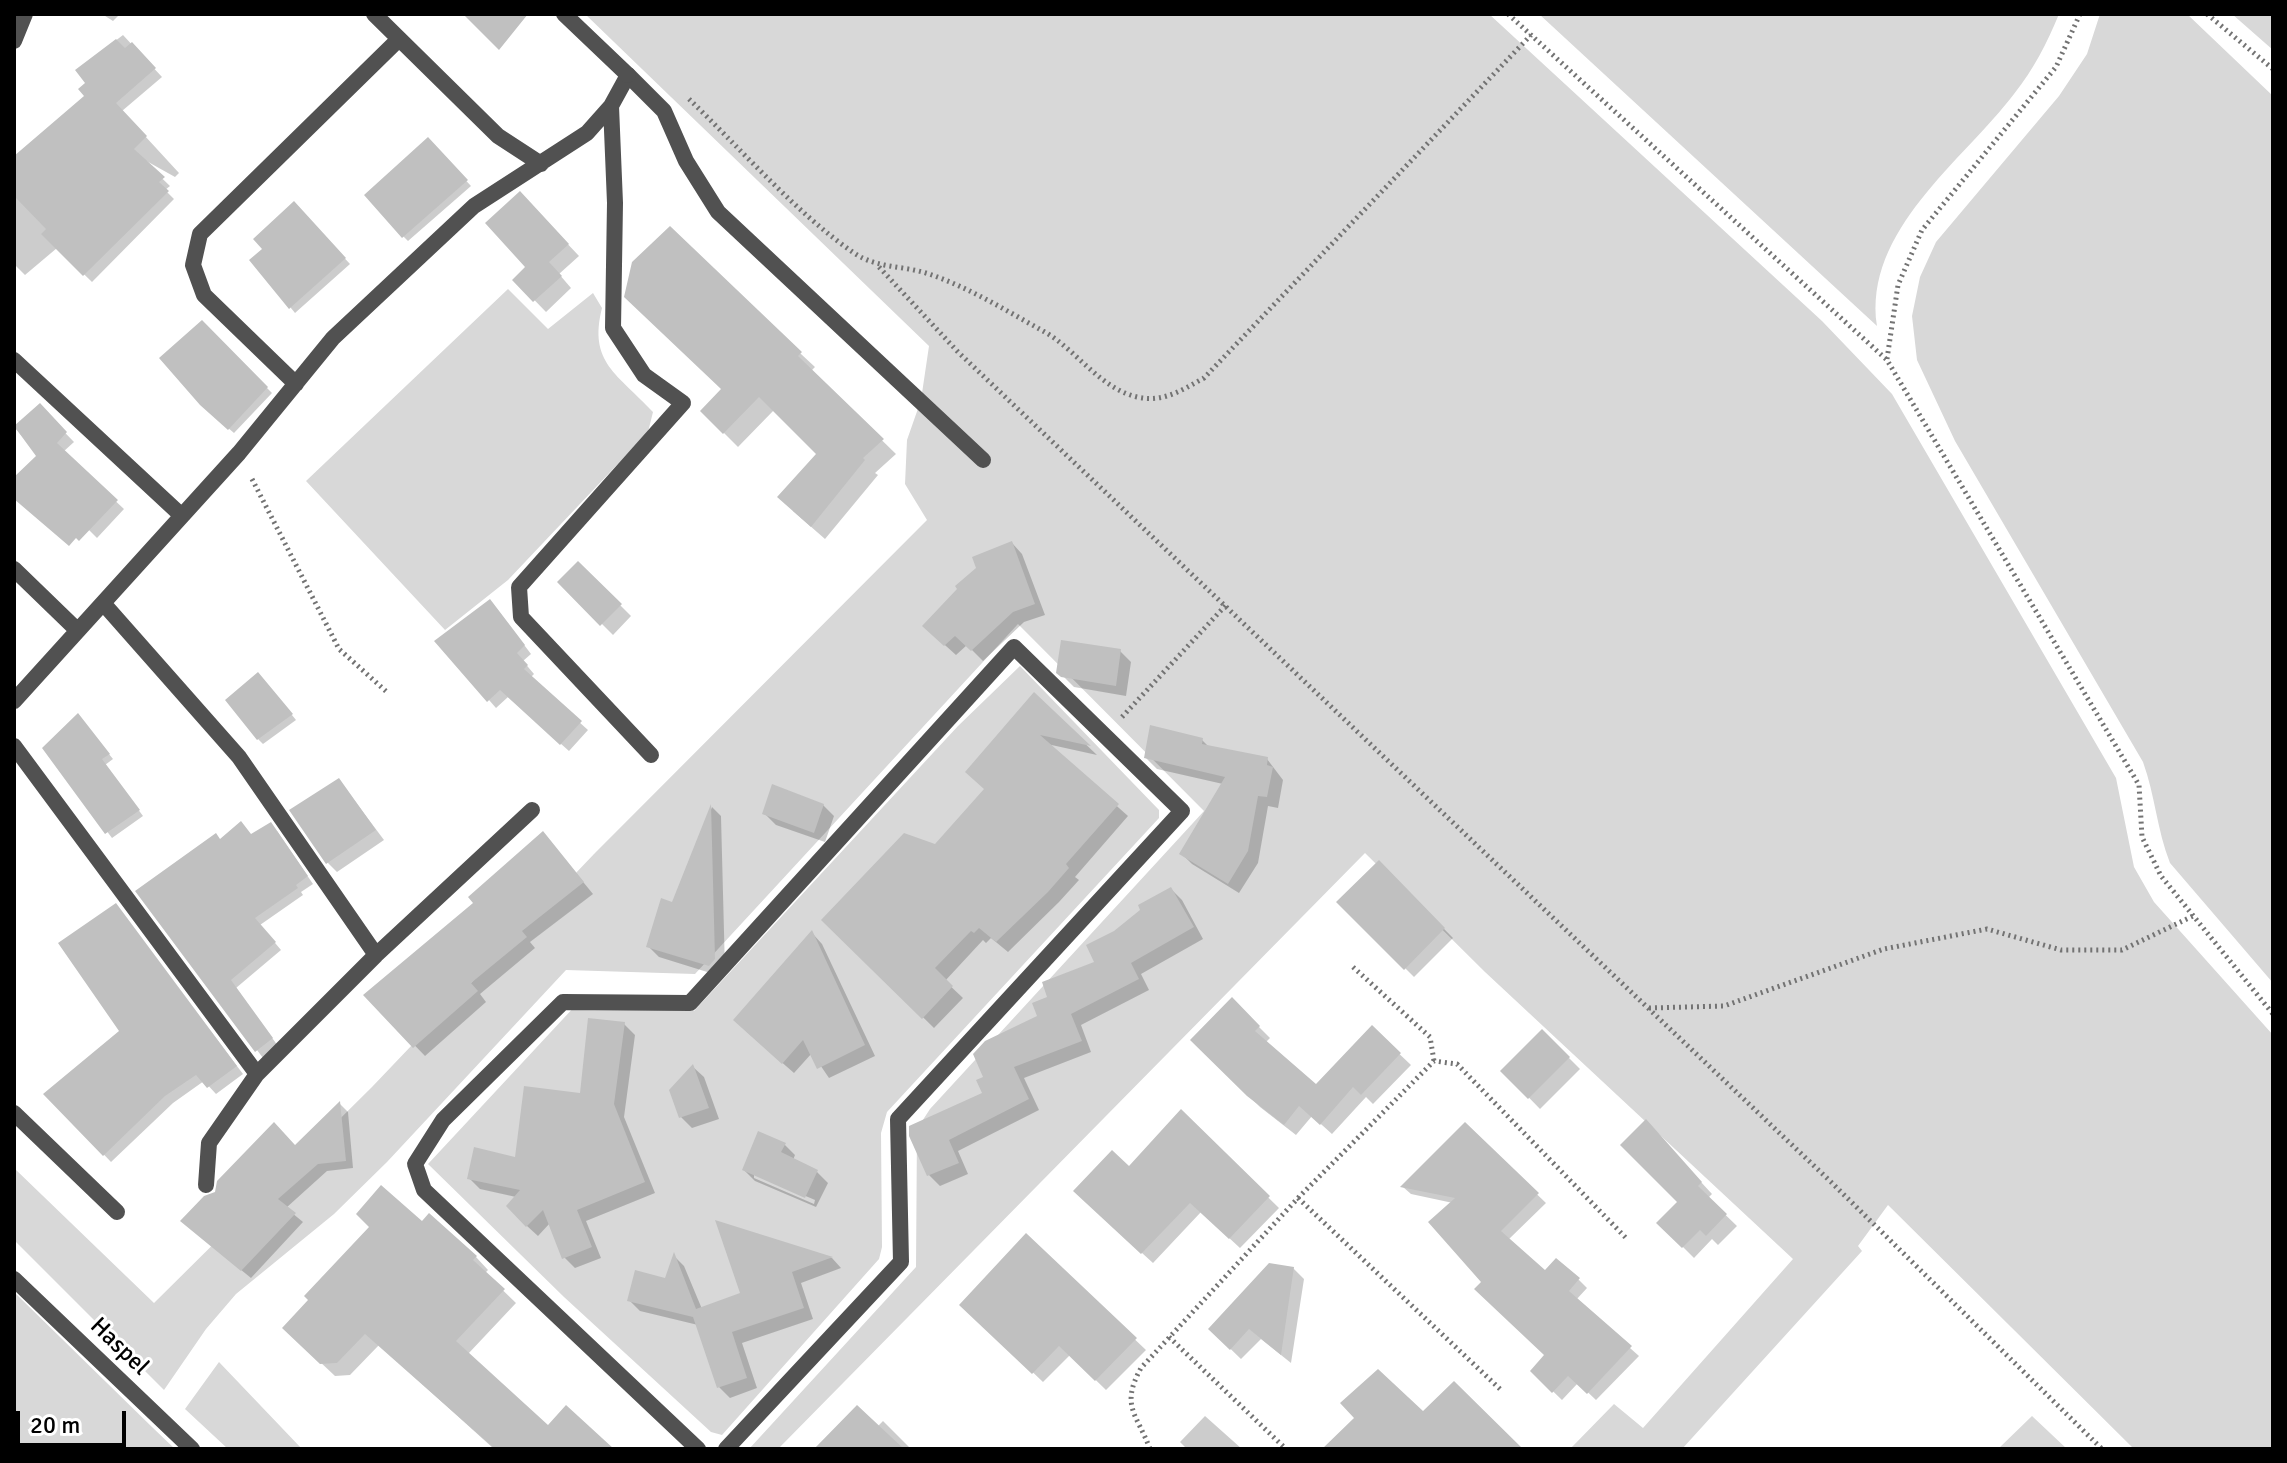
<!DOCTYPE html>
<style>
body{margin:0}
#map{position:relative;width:2287px;height:1463px;overflow:hidden;background:#fff;font-family:Signika,sans-serif}
canvas{display:block}
.frame{position:absolute;inset:0;border:16px solid #000;pointer-events:none}
.scale{position:absolute;left:16px;top:1411px;width:110px;height:36px;box-sizing:border-box;border:4px solid #000;border-top:0;padding-left:10px;font-size:24px;line-height:28px;white-space:nowrap;color:#000;-webkit-text-stroke:6px #fff;paint-order:stroke}
</style>
<div id="map">
<canvas width="2287" height="1463"></canvas>
<div class="frame"></div>
<div class="scale">20 m</div>
</div>
<script>
const ctx = document.querySelector('canvas').getContext('2d');
ctx.lineJoin = 'round';
function fillPath(path, color) { ctx.fillStyle = color; ctx.fill(path, 'evenodd'); }
function trace(path, color, width, dash) { ctx.strokeStyle = color; ctx.lineWidth = width; ctx.lineCap = dash ? 'butt' : 'round'; ctx.setLineDash(dash || []); ctx.stroke(path); }
function write(font, color, halo, rows, align = 'center') {
  ctx.font = font + ' Signika,sans-serif'; ctx.lineWidth = 6; ctx.setLineDash([]); ctx.textBaseline = 'middle'; ctx.strokeStyle = halo; ctx.fillStyle = color; for (const [text, x, y, turn = 0] of rows) {
    ctx.save(); ctx.translate(x, y); ctx.rotate((+turn || 0) * Math.PI / 180); ctx.textAlign = isNaN(turn) ? turn : align; if (halo) ctx.strokeText(text, 0, 0); ctx.fillText(text, 0, 0); ctx.restore();
  }
}
fillPath(new Path2D(`
 M585,14H1489L1822,321L1892,394L2116,778L2134,867L2154,902L2273,1035V1449H2134L1888,1205L1858,1246L1862,1251L1682,1449H1570L1614,1404L1643,1428L1793,1259L1485,972L1365,853L778,1449H749L916,1267L917,1129L930,1109L1204,811L1018,624L695,974L566,970L387,1162L334,1214L236,1294L206,1329L164,1390L14,1240V1168L154,1303L372,1087L594,854L927,520L905,484L907,440L921,400L929,346Z
 M1539,14H2059C2047,43 2034,69 2014,94C1963,161 1863,231 1877,326Z
 M2100,14H2187L2273,96V983L2170,863C2157,830 2155,795 2143,762L1955,441L1917,360L1912,316L1920,277L1936,242L2059,96L2087,54Z
 M2232,14H2273V50Z
 M508,289L548,329L593,293L602,308C588,363 618,374 653,412L648,432L508,580L445,630L306,481Z
 M1020,666L1159,810V818L887,1112L881,1133L882,1247L879,1259L722,1435L711,1432L564,1297L428,1164L576,1005L694,1011L958,726Z
 M14,1292L152,1427L175,1449H14Z
 M219,1362L302,1449H228L185,1409Z
 M2032,1416L2067,1449H1998Z`), '#d8d8d8');
fillPath(new Path2D(`
 M102,14H120L113,21Z
 M123,35L162,77L122,111L179,173L175,177L141,158L170,186L165,190L174,199L92,282L57,248L25,275L14,264V157L87,96V83L77,70Z
 M428,140L471,186L408,241L403,236Z
 M294,204L350,264L295,313L252,260L265,249Z
 M531,205L579,256L559,274L571,288L546,312L515,280L528,267Z
 M670,229L801,354L815,367L811,371L896,454L875,473L878,475L825,539L793,511L818,454L774,410L738,447L702,411L724,390Z
 M202,323L272,393L234,433L207,410Z
 M39,406L74,442L63,452L124,509L97,538L75,516L14,496V480L39,456L15,428Z
 M1012,543L1022,554L1045,615L1024,622L983,661L967,645L956,655L936,637Z
 M578,563L631,616L613,635L560,582Z
 M497,609L531,654L523,661L534,674L530,678L588,730L569,751L508,697L496,708L489,700Z
 M1120,651L1131,662L1126,696L1074,687L1059,672Z
 M263,679L296,720L263,744L258,739Z
 M1034,695L1097,755L1047,744L1128,816L1075,877L1079,880L1059,902L1008,952L991,938L986,943L983,940L945,981L963,998L934,1028L824,920L935,847L987,790Z
 M82,721L113,759L105,765L143,816L112,838L44,748Z
 M1202,740L1210,748L1267,759L1283,780L1278,808L1268,806L1258,863L1239,893L1192,864L1181,853L1223,784L1157,769L1146,758Z
 M339,780L384,840L337,872L328,863Z
 M823,805L834,816L825,842L776,825L765,814Z
 M712,807L721,816L725,970L720,976L659,957L649,947L674,905Z
 M277,831L313,884L301,892L303,895L260,925L281,950L236,988L278,1046L263,1058L163,926L220,841Z
 M543,833L593,894L530,942L535,948L480,994L486,1002L425,1056L366,995L475,903Z
 M1379,863L1453,938L1414,977L1339,902Z
 M1171,889L1182,900L1203,939L1141,974L1149,990L1081,1025L1091,1052L1024,1078L1039,1110L958,1151L968,1174L940,1186L929,1175L911,1135L985,1094L986,1078L1040,1017L1050,998L1097,963L1115,933Z
 M812,933L822,944L875,1056L829,1078L812,1053L794,1073L746,1031Z
 M144,943L243,1074L216,1094L204,1081L173,1103L111,1162L46,1094L122,1032Z
 M1232,1000L1270,1038L1266,1042L1316,1086L1372,1028L1411,1065L1373,1104L1366,1097L1332,1134L1312,1116L1296,1135L1260,1107L1193,1040Z
 M624,1024L635,1035L624,1117L655,1193L586,1221L601,1258L575,1268L564,1257L550,1223L538,1236L527,1226L516,1197L480,1189L469,1178L517,1159L581,1096Z
 M1542,1031L1580,1069L1540,1109L1503,1071Z
 M693,1067L704,1077L719,1119L692,1128L681,1117Z
 M340,1104L348,1112L353,1168L327,1171L286,1208L303,1222L251,1278L191,1229L216,1193L295,1148Z
 M1181,1112L1279,1208L1240,1248L1201,1212L1153,1263L1086,1202L1129,1169Z
 M1465,1125L1546,1203L1508,1240L1545,1272L1556,1261L1579,1280L1587,1288L1576,1300L1639,1356L1596,1400L1578,1383L1562,1400L1532,1371L1546,1355L1484,1282L1453,1203L1411,1194L1403,1187Z
 M1656,1133L1712,1194L1708,1198L1737,1226L1718,1245L1712,1239L1694,1258L1659,1223L1680,1202Z
 M784,1144L795,1155L793,1160L817,1172L828,1183L816,1207L755,1181L744,1170ZM754,1174L815,1200L814,1204L754,1178Z
 M718,1223L832,1258L841,1268L801,1283L813,1319L742,1343L757,1388L730,1398L719,1387L698,1325L640,1311L629,1300L667,1280L674,1256L684,1266L702,1309L743,1294Z
 M422,1224L476,1257L488,1270L485,1273L516,1303L468,1354L548,1427L611,1449H494L379,1345L350,1375L335,1376L284,1328Z
 M1026,1236L1146,1350L1106,1390L1070,1355L1043,1382L962,1305Z
 M1293,1268L1304,1279L1291,1363L1261,1339L1241,1359L1210,1329Z
 M1205,1416L1242,1449H1187L1180,1442Z
 M883,1421L911,1449H824L877,1427Z`), '#0003');
fillPath(new Path2D(`
 M463,14H528L499,50Z
 M116,39L125,48L132,42L156,68L116,103L147,136L134,149L165,177L159,182L169,191L83,276L41,234L46,229L14,196V156L84,96L78,89L85,83L75,70Z
 M428,137L468,180L402,238L364,195Z
 M520,191L569,244L549,262L562,276L533,302L512,280L525,267L485,223Z
 M294,201L346,258L289,309L249,260L262,249L253,239Z
 M670,226L802,352L798,356L884,439L863,458L865,460L811,527L777,497L816,454L759,397L723,434L700,411L721,389L624,297L632,262Z
 M202,320L268,387L228,430L200,405L159,358Z
 M40,403L67,432L57,443L118,500L79,541L76,538L69,546L14,499V477L36,456L14,426Z
 M1012,541L1035,604L1013,612L971,651L955,636L944,646L922,626L957,589L955,586L976,568L972,557Z
 M578,561L622,604L600,626L557,582Z
 M490,599L525,645L517,653L528,665L524,669L582,721L560,745L500,690L487,702L434,641Z
 M1061,640L1121,649L1116,686L1061,677L1056,673Z
 M258,672L293,714L257,740L225,700Z
 M1034,692L1091,746L1040,735L1119,804L1066,864L1069,868L1048,892L996,942L979,928L974,933L971,931L935,968L953,986L922,1019L821,920L904,833L935,844L984,789L965,772Z
 M78,713L110,754L102,759L140,810L105,834L42,748Z
 M1150,725L1203,738L1202,744L1268,757L1267,765L1273,767L1267,797L1258,796L1248,851L1228,884L1179,854L1225,777L1144,758Z
 M339,778L376,830L326,864L289,810Z
 M772,784L824,804L814,833L762,814Z
 M711,804L715,959L709,966L646,947L661,898L672,902Z
 M241,821L251,834L271,822L308,876L296,885L298,888L255,918L276,942L231,980L273,1038L255,1052L135,891L216,833L220,839Z
 M543,831L584,882L522,931L527,937L471,983L478,991L413,1048L363,995L473,903L468,897Z
 M1379,860L1445,928L1404,970L1336,902Z
 M1171,887L1194,927L1131,963L1139,979L1071,1014L1082,1041L1014,1067L1029,1099L949,1140L959,1163L927,1176L909,1136V1126L982,1093L976,1080L983,1077L973,1054L985,1041L1037,1016L1032,1003L1047,997L1042,982L1094,962L1086,945L1114,931L1140,910L1138,905Z
 M116,903L237,1066L207,1088L196,1075L165,1096L103,1156L43,1094L119,1031L58,943Z
 M812,930L865,1045L817,1069L803,1040L782,1064L733,1020Z
 M1232,997L1260,1026L1255,1031L1316,1084L1372,1025L1401,1053L1361,1095L1353,1087L1320,1125L1299,1106L1284,1125L1247,1096L1190,1040Z
 M588,1018L625,1022L614,1104L645,1182L577,1210L592,1247L562,1259L543,1210L526,1227L506,1206L520,1190L467,1179L474,1147L515,1157L524,1086L580,1093Z
 M1542,1029L1570,1057L1528,1099L1500,1071Z
 M693,1064L709,1108L679,1118L669,1090Z
 M340,1101L346,1161L318,1164L278,1199L296,1213L241,1271L180,1221L204,1196L215,1192L217,1181L274,1122L295,1145Z
 M1181,1109L1270,1196L1229,1239L1190,1203L1141,1254L1073,1191L1112,1150L1129,1166Z
 M1646,1119L1702,1182L1698,1186L1727,1214L1706,1236L1700,1230L1682,1248L1656,1223L1677,1202L1620,1145Z
 M1465,1122L1539,1193L1501,1231L1545,1270L1556,1258L1580,1278L1569,1291L1632,1346L1587,1394L1568,1376L1552,1393L1530,1371L1544,1355L1474,1289L1481,1282L1428,1222L1455,1198L1400,1187Z
 M758,1131L786,1143L781,1152L818,1170L805,1198L742,1170Z
 M381,1185L422,1221L429,1213L477,1256L473,1260L505,1289L456,1341L548,1425L566,1405L614,1449H495L365,1334L337,1363L320,1364L282,1328L308,1300L304,1296L369,1227L356,1214Z
 M715,1220L833,1257L792,1272L804,1308L732,1332L747,1378L717,1388L693,1317L627,1301L635,1270L665,1278L674,1252L696,1309L740,1293Z
 M1026,1233L1137,1338L1095,1381L1059,1346L1032,1374L959,1305Z
 M1269,1263L1294,1267L1281,1355L1249,1329L1230,1350L1208,1329Z
 M1378,1369L1423,1411L1454,1381L1523,1449H1322L1354,1418L1340,1403Z
 M857,1405L904,1449H814Z`), '#c0c0c0');
trace(new Path2D(`
 M1508,14L1887,360L2139,785L2142,837L2161,876L2273,1014
 M2207,14L2273,69
 M689,99C740,148 797,214 854,253C878,269 902,265 929,274C968,287 1007,311 1043,331C1076,349 1099,388 1137,397C1163,403 1182,390 1204,378L1531,35
 M879,267L958,352L1831,1182L2102,1449
 M1887,359L1898,285L1922,230L2056,67L2080,14
 M252,479L339,649L388,693
 M1122,717L1226,605
 M1353,967L1430,1037L1434,1061
 M1649,1008L1724,1006L1884,949L1987,929L2061,950H2122L2193,916
 M1298,1198L1501,1390
 M1169,1337L1286,1449
 M1150,1449C1137,1414 1120,1406 1141,1368L1298,1198L1434,1061L1457,1064L1627,1239`), '#737373', 5, [2, 4]);
trace(new Path2D(`
 M374,14L498,136L541,164
 M14,41L25,14
 M611,106L615,203L613,328L644,375L683,403L519,587L521,617L651,755
 M14,360L182,516
 M296,384L204,295L193,265L200,234L399,39
 M14,569L77,630
 M103,603L239,757L376,955
 M14,701L239,453L333,338L474,206L587,133L611,106L628,75L664,111L686,161L718,212L983,460
 M14,746L257,1074L209,1143L206,1185
 M257,1074L376,955L532,810
 M14,1113L117,1212
 M698,1449L424,1190L415,1164L443,1120L563,1002L690,1003L1014,647L1182,811L898,1119L901,1262L726,1449`), '#515151', 16);
trace(new Path2D(`
 M564,14L628,75
 M14,1279L192,1449`), '#515151', 16);
write('24px', '#000', '#fff', [
 ["Haspel",119,1347,44]
]);
</script>
